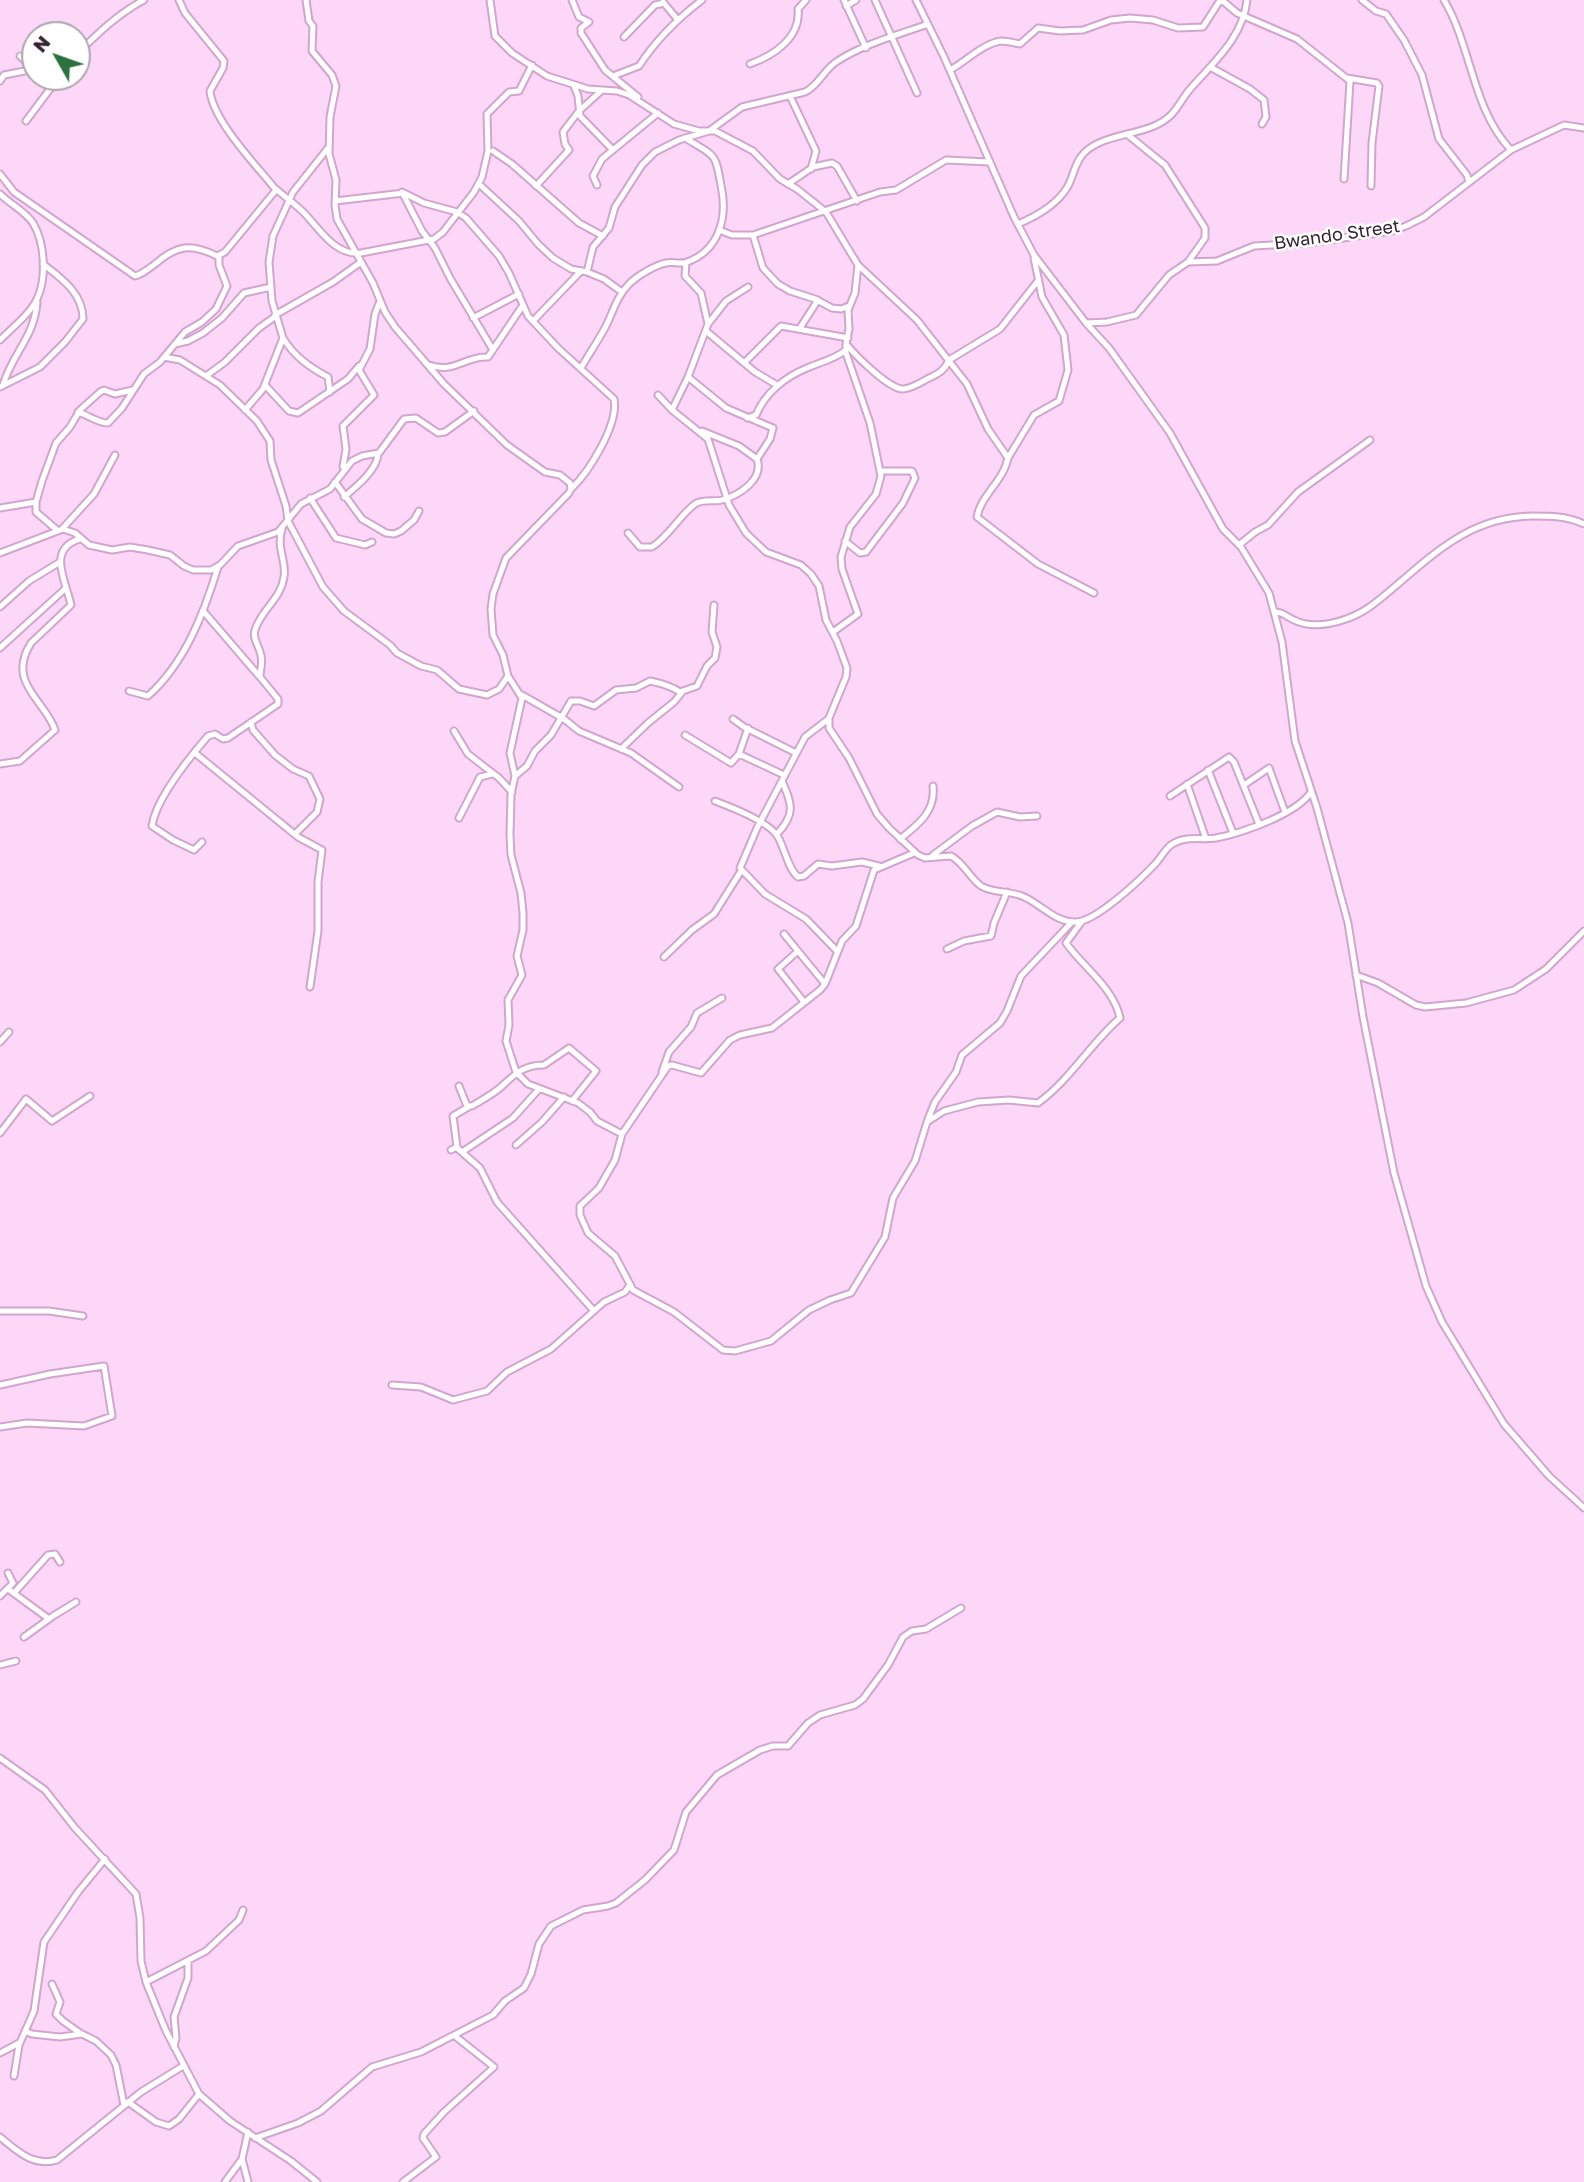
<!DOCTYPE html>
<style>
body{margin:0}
#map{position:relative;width:1584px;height:2182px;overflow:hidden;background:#fcd7f8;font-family:"Golos Text",sans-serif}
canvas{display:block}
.north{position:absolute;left:21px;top:21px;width:70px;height:70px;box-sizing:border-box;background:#fff;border:2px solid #aea7ad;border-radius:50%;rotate:310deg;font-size:19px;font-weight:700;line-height:28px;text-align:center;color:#342333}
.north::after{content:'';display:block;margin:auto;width:24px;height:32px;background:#2c723e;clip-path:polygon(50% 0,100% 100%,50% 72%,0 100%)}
</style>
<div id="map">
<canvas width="1584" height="2182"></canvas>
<div class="north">N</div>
</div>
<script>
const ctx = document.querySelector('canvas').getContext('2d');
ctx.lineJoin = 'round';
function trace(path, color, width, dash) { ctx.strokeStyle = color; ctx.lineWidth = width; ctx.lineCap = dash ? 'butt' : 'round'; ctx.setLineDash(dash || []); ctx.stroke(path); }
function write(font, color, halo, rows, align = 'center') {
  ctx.font = font + ' "Golos Text",sans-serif'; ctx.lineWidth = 5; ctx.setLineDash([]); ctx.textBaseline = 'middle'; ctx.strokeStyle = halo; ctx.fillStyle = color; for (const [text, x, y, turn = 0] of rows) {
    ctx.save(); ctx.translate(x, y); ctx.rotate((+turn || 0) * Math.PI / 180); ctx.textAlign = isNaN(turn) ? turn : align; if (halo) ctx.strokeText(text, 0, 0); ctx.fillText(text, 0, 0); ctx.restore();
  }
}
const minor = new Path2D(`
 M306,0L309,21L313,26L312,51L332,75L336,86L330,117L329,154L336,180L335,205L337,219L373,283L385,312L395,327L444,384L507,445L545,472L560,475L570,483L571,489L569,493L506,558L493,594L491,609L493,635L503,655L508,676L522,698L510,753L515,776L511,794L510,835L511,855L521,893L523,913V930L517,956L522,975L508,1000L509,1025L506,1041L516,1072L528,1084L578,1103L590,1112L597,1121L622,1134
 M490,0L495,36L512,53L547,76L588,89L617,91L629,95L674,124L699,131H715L753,151L780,179L797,189L826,212L858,265L917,320L967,384L988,429L1008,458C1004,480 981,495 977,517L1038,564L1094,593
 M572,0L579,17L589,22L581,28V33L605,70L638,97
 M844,0L866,48
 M875,0L917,93
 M916,0L944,57L1014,217L1034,255L1086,323L1109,348L1170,433L1223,529L1241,547L1269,593L1282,642L1295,741L1317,808L1348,923L1363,1017L1394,1173L1426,1286L1442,1322L1504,1424L1549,1476L1584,1508
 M1362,0L1376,11L1386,14L1404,40L1422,75L1439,139L1467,175L1469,182
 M1444,0C1472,47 1472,109 1511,150
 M663,2L678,20
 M846,6L856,0
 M624,37L655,5L664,3
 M77,54C97,34 119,13 144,0
 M20,56L35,70
 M750,64C775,55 801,37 798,9L806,0
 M1212,68L1250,89L1264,100L1266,117L1262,124
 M950,70C965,62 985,42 1002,41C1008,41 1014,43 1020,44L1038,28L1060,31L1083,30L1111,20L1130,18L1153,20L1178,28L1203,27L1219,2L1223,1L1237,13L1297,39L1350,81L1344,179
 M613,76L639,66C656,40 677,19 702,0
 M43,77L53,87
 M1347,78L1377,83L1379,86L1372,143L1371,186
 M0,81L4,75L35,69
 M574,86L578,96L580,116L613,150
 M790,96L816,151L811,169
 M26,121L59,77
 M1128,135L1165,165L1205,228V238L1188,262
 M493,151L512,164L579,223L603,236
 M0,174L14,192L135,276C143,274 148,269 155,264C177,245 191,243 217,256L225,252L276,190C257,166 213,121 210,91L223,68L224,61L185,13L179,0
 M479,184L519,221L538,244L553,258L571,269L587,272L604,279L622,292
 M788,184L813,167L832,163L837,166L857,201
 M597,185L593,176L602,159L658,113
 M536,186L569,150L565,144L563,132L579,111L601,91
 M276,189C286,198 298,206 307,216C321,232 337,256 361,253L434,239L443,232L474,192L482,177L488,151L487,114L509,92L519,91L532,65
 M402,192L422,231L435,248L450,278L493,350
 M0,194C10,204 26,212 33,223C45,243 47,278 37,299C30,314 12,328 0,340
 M335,201L404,193L424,203L457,212L466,218L499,256L509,273L528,316L558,348L614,399C619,424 589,472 571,489
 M1018,224C1037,216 1058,204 1068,186C1074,175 1075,161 1085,152C1102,136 1133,135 1154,126C1177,116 1177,104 1191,88C1214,62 1243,37 1247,0
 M719,230L732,235H753L880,192L896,190L946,160L989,162
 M753,235L763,268L778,284L790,291L815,299L832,308L841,309L849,306
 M587,272L593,247L609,228L615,207L642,165L655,152L679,140L709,131L742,107L805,92C818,86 824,70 836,62C863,44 898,35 928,24
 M275,315L333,282L361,262
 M473,318L519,294
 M533,321L581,271
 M1086,323L1107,322L1136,315L1169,275L1188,262L1217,261L1254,246L1308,243L1392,231L1406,226L1424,217L1511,150L1564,125L1584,128
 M708,324L726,301L748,287
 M800,328L818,300
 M706,331L755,372L777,385
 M283,338C294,356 309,367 328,377L330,392
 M175,344L188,341L203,333L222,318L244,293L271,287
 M847,345C857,357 889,389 903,389C911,389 922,382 929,378C938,374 945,370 949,360L1000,329L1037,282
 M164,357L180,360L220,385L257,421L270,441L271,460L286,506L288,521L323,587L344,611L390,645L397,653L421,666L437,670L459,689L487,695L499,689L508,676
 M744,363L781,326L848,338
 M429,365C455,374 464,356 488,357L523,305
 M581,368C589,354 598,341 606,326C613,312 617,296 629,284C637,276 655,265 666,263C673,261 680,265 687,262C718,251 727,220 722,191C715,152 718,158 685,138
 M206,376L225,362L259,328L276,316
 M688,377L726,408L773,428L770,439L757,459
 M3,385C12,354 35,336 37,302
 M265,385L289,411L298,413L348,379L359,366
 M0,387L40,367L65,342L83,319C83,293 61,278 43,264
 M658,395L672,410L708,439L729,505L746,533L766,552L801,565L811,574L819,586L826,620L837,641L847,668L846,677L829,718V728L849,758L877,814L889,828L918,855L925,858L951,856C964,863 969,877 981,886C992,893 1010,891 1022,896C1040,903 1054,922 1075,922C1095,923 1142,878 1156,863C1162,856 1166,847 1174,843C1187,836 1202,840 1216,838C1242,833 1297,814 1311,792
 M245,410L263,389L283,338L272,301L269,262L273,236L293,192L328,148
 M672,410L688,377L708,324L701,293L685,276L686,263
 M78,412C88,415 98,423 108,423L122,408L144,374L160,362L185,332L202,322L216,309L227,286L219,265V256
 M747,418L756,415C765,393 785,377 807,368C821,362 833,360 846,350
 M1008,458L1034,415L1059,401L1068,370L1064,335L1042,297L1034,258
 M343,467L346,449L343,426L374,395L359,370L370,349L375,314L380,301
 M335,482L362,519L386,533L394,534L401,531L414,520L419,511
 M344,497C356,487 377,470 378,454
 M310,498L336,538L365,545L372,542
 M0,508L36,502
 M63,528L94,494L115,455
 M57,530L36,512V502L42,481L56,443L70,427L80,410L100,392L104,390L115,394L133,390
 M628,533L640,547H652C669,536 679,516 695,504C702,499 714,502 722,500C740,495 764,479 757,459L739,446L702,431
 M845,541L860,553L866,552L903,503L915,478L912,471H881
 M1239,545L1255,532L1268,525L1298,492L1370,440
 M0,553L63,529L75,533L89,545L112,550L130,547L148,550L170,555L184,566L193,570H211L220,565L238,546L278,532L301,504L330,489L352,461L362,456L379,453L404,419L416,418L438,433L445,432L474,411
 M0,607L29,581L60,562
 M204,612L259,676
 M1275,612C1283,612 1287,617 1294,620C1310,628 1329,625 1346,619C1367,612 1381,598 1398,584C1440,548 1474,517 1532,516C1551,516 1567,516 1584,524
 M833,632L858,614L842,569L841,557L850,527L876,494L881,476L870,423L846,353V344L849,329L848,310L855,293L858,265
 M0,648L66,588
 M129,691L148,696C185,663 204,613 218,567
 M522,695L564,719L579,731L631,753L679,787
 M733,719L744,727L796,753
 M827,720L805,737L757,828L740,868L765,894L806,919L837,951
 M251,722L253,730L275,755L293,769L309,776L320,799L317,812L295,834
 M454,731L468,754L499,778L512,792
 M685,735L731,763L739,754L748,728
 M621,749L648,723L674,702L683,691
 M195,753L298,837L322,850L318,882V931L310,987
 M739,754L784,775
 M0,764L20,761L55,730C45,700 6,683 31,643L71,605C66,581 46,549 80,539
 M1208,770L1233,833
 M515,776L527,766L535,751L551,735L571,701H580L594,706L616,690L636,688L650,681C660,683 671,686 680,692L697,686L707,666L715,658L717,647L712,632L714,605
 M1187,784L1206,839
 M1244,785L1269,768L1285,812
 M1170,796L1229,757L1234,762L1259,824
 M715,801C731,807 770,822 778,837C785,849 788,869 798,877L804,876L818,864L832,866L862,862L879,866
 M459,818L480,777L492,774
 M777,834C796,814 792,804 782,781
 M900,839C918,825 936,811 933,786
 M202,842L194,850L173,840L152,826C156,798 189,758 208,736L215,734L223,739L228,738L278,704V699L260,677C260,670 263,663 261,656C260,647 252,639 255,630C261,610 281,599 284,577C287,561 276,549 282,529
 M914,853L874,870L856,926L842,941L825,984L820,990L772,1028L740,1035L730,1040L701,1073L672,1065L668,1066L622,1134L615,1160L599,1188L580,1206V1215L588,1233L615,1256L633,1290L674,1312L723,1350L735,1351L771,1341L809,1310L830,1300L851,1293L885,1237L893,1198L915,1161L927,1122L944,1111L978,1102L1009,1100L1038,1103C1071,1079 1090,1044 1120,1018C1114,988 1083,967 1066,943L1082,921
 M933,855L972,826L997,812L1020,817L1037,816
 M784,934L825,984
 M947,949L964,941L991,936L994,923L1007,892
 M798,951L778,969L804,1002
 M664,957L692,930L714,914L741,871
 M1356,975L1378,983L1416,1005L1425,1007L1466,1003L1514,990L1546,969L1584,931
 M0,1042L9,1032
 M662,1072L669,1052L691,1027L697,1013L722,998
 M459,1086L467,1106H472C482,1100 493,1094 501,1087C516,1073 524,1065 544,1065L569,1048L596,1071L572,1101
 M928,1119L935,1102L956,1072L962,1055L1000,1023L1007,1011L1021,976L1072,922
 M0,1133L26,1099L52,1121L90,1096
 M516,1145L542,1122L564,1097
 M456,1147L480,1168L497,1202L594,1311
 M451,1150L457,1147L453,1116L470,1106
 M462,1152L513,1118L539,1089
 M0,1311H49L83,1316
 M0,1385L50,1374L104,1366L112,1416L84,1426L27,1423L0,1427
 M392,1385L421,1387L453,1400L487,1391L507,1372L551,1349L604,1302L625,1292L630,1285
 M8,1589L49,1619
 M14,1593L48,1555L55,1554L60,1562
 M0,1596L13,1583L8,1573
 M24,1637L53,1616L76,1602
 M0,1665L16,1661
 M0,1758L45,1790L75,1828L136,1894L140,1918L141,1961L146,1982L166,2031L199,2094L230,2121L291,2161L317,2182
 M146,1982L206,1951L239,1920L243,1910
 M52,1984L60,2002L56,2014L63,2021L80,2033
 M25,2031L32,2034L60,2037L82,2034L96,2041L111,2055L116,2065L124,2105
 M174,2047L176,2038L174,2017L188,1978V1962
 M0,2053L19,2043
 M14,2076L19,2045L34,2011L44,1942L78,1892L105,1859
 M128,2102L156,2122L169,2126L179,2119L199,2094
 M0,2137C17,2151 33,2167 57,2160L141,2092L183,2066
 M255,2138L298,2123L321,2111L372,2067L421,2052L493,2015L505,2001L524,1988L531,1974L539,1944L551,1926L583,1910L608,1906L616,1903L645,1880L674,1850L686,1812L717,1775L760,1750L773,1746H788L808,1723L820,1715L855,1705L863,1699L888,1665L903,1637L912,1631L926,1629L961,1608
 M225,2182L242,2159
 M248,2182L242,2159L248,2132
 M403,2182L436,2157L423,2138L424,2134L444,2112L494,2067L455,2036`);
trace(minor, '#d2a5ce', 9);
trace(minor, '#fff', 5);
write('18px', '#342333', '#fff', [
 ["Bwando Street",1337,235,-8]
]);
</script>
